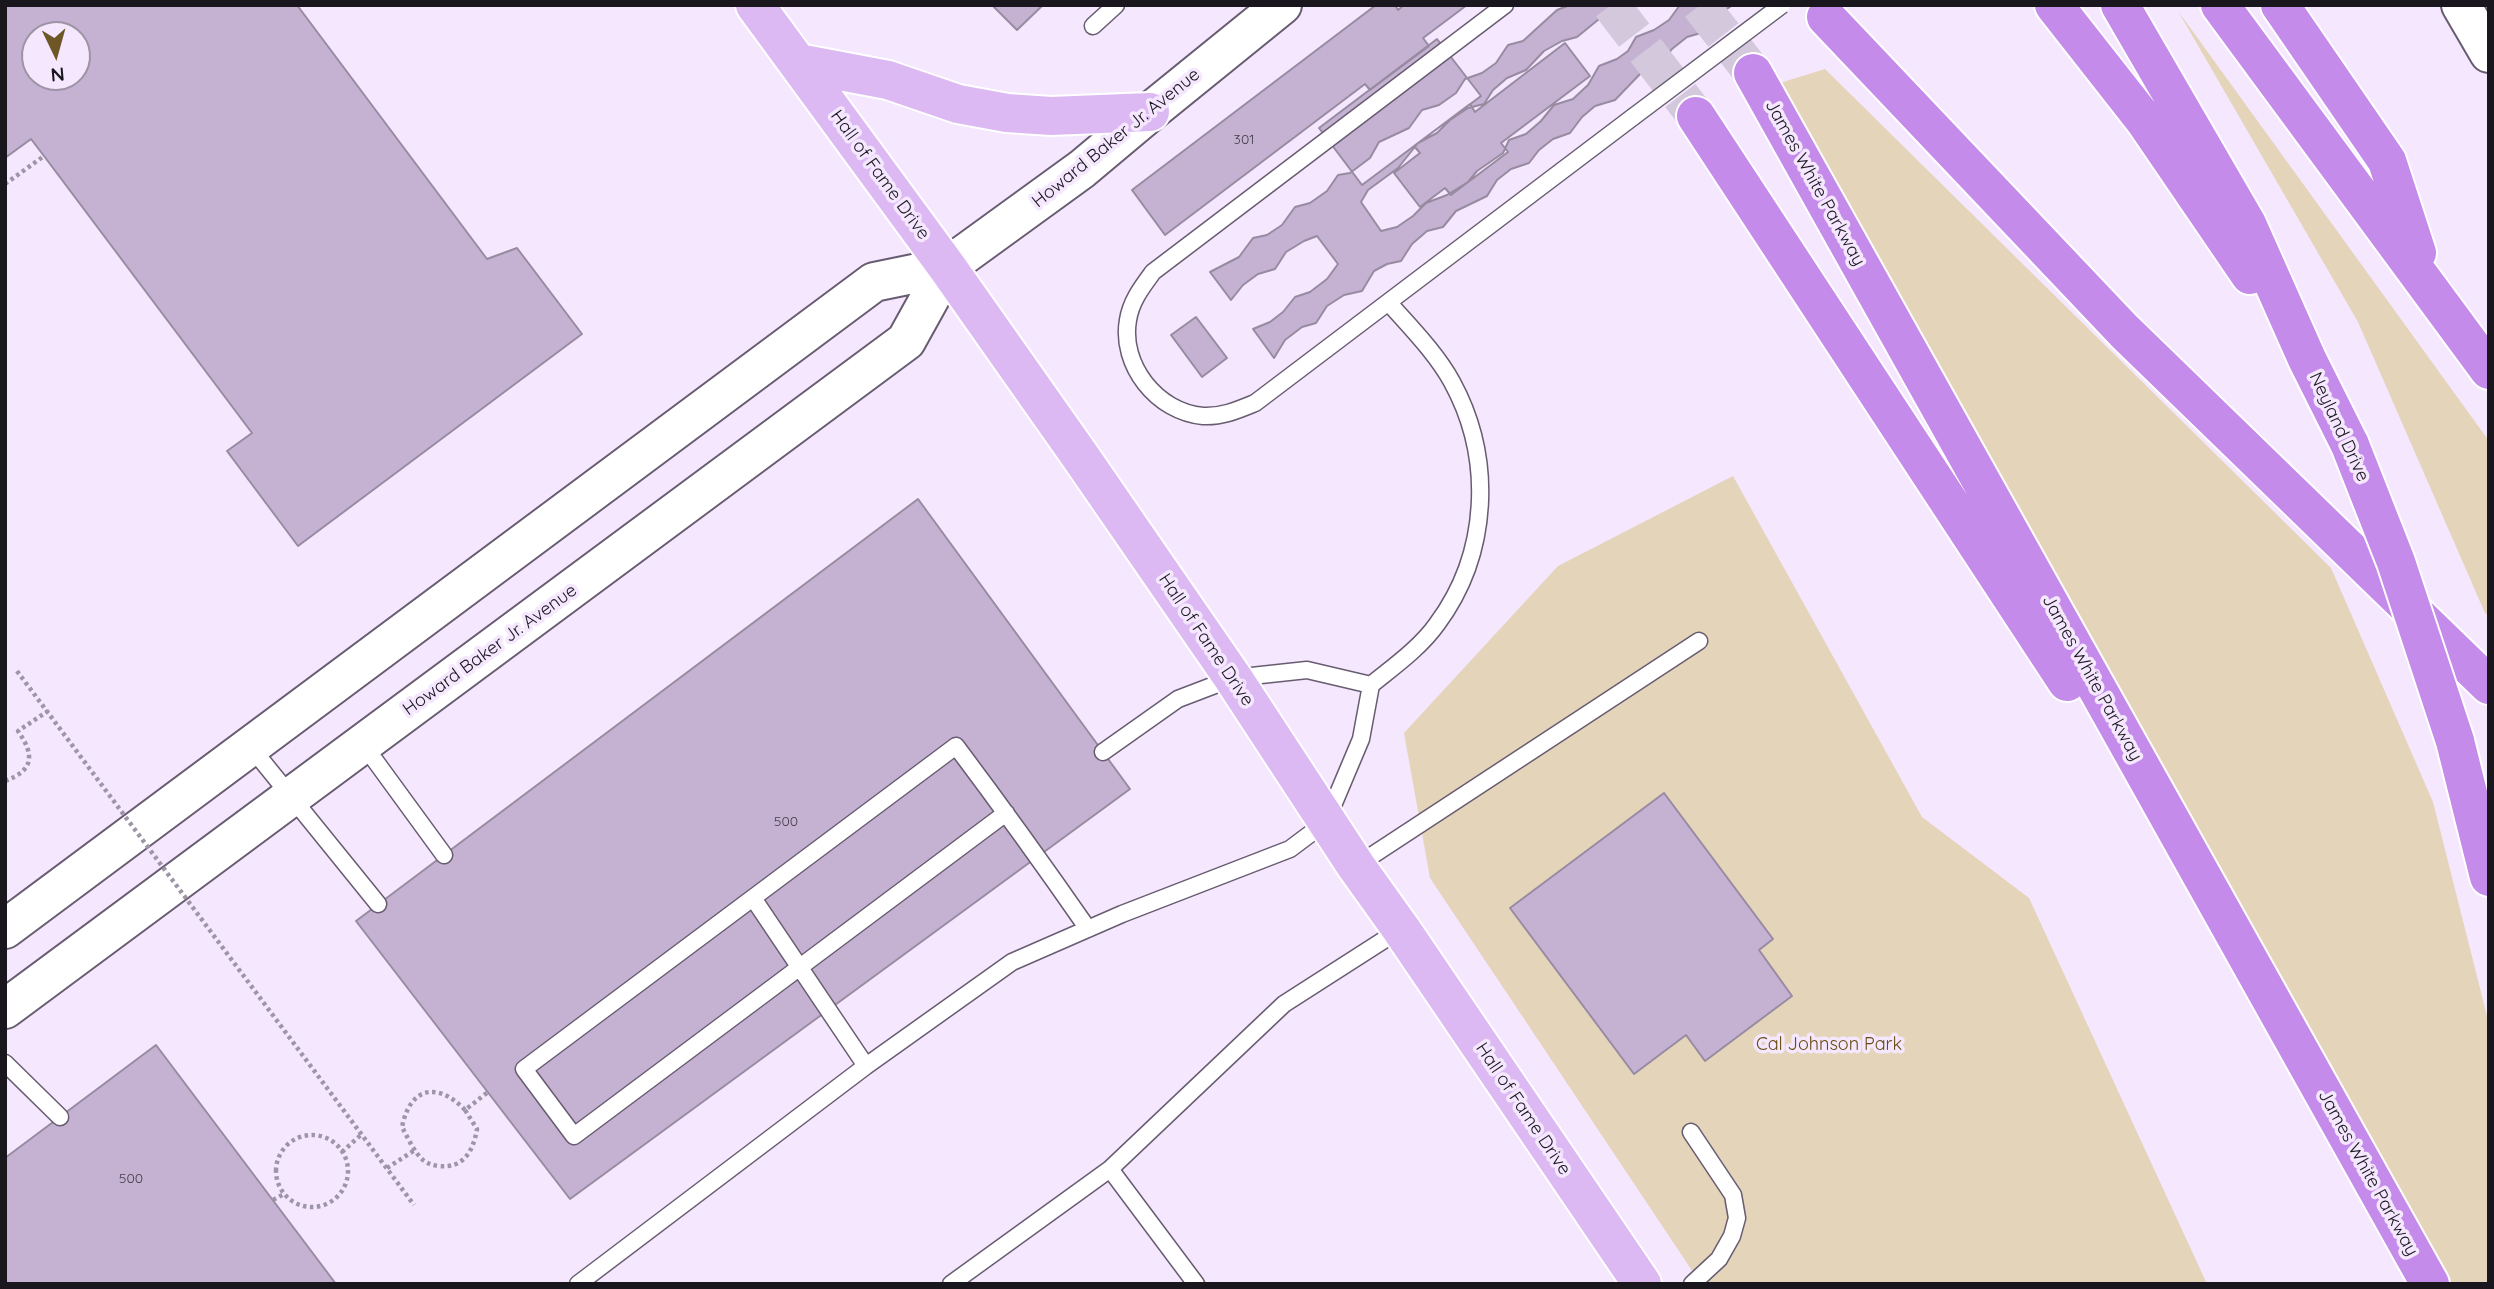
<!DOCTYPE html>
<style>
body{margin:0}
#map{position:relative;width:2494px;height:1289px;overflow:hidden;background:#f4e7fe;font-family:Quicksand,sans-serif}
canvas{display:block}
.frame{position:absolute;inset:0;border:7px solid #1a161e;pointer-events:none}
.north{position:absolute;left:21px;top:21px;width:70px;height:70px;box-sizing:border-box;background:#f4e7fe;border:2px solid #9d93a4;border-radius:50%;rotate:175deg;font-size:19px;font-weight:700;line-height:28px;text-align:center;color:#1a161e}
.north::after{content:'';display:block;margin:auto;width:24px;height:32px;background:#6f5627;clip-path:polygon(50% 0,100% 100%,50% 72%,0 100%)}
</style>
<div id="map">
<canvas width="2494" height="1289"></canvas>
<div class="frame"></div>
<div class="north">N</div>
</div>
<script>
const ctx = document.querySelector('canvas').getContext('2d');
ctx.lineJoin = 'round';
function fillPath(path, color) { ctx.fillStyle = color; ctx.fill(path, 'evenodd'); }
function trace(path, color, width, dash) { ctx.strokeStyle = color; ctx.lineWidth = width; ctx.lineCap = dash ? 'butt' : 'round'; ctx.setLineDash(dash || []); ctx.stroke(path); }
function write(font, color, halo, rows, align = 'center') {
  ctx.font = font + ' Quicksand,sans-serif'; ctx.lineWidth = 7; ctx.setLineDash([]); ctx.textBaseline = 'middle'; ctx.strokeStyle = halo; ctx.fillStyle = color; for (const [text, x, y, turn = 0] of rows) {
    ctx.save(); ctx.translate(x, y); ctx.rotate((+turn || 0) * Math.PI / 180); ctx.textAlign = isNaN(turn) ? turn : align; if (halo) ctx.strokeText(text, 0, 0); ctx.fillText(text, 0, 0); ctx.restore();
  }
}
fillPath(new Path2D(`
 M2178,11L2489,441V616L2485,613L2358,322Z
 M1825,69L2331,568L2433,802L2489,1024V1284H2447L1780,83Z
 M1733,476L1922,817L2029,898L2207,1284H1701L1430,878L1404,733L1558,566Z`), '#e4d4ba');
const building = new Path2D(`
 M5,5H297L487,259L517,248L582,334L298,546L227,451L252,433L44,156L31,139L5,158ZM35,35H77V77H35Z
 M992,5H1043L1017,30Z
 M1376,5H1395L1398,10L1404,5H1467L1423,38L1429,46L1370,90L1365,84L1165,235L1132,190Z
 M1570,5H1622L1617,11L1604,15L1577,37L1562,41L1544,51L1526,70L1507,78L1493,90L1484,104L1468,108L1450,120L1437,133L1418,143L1398,168L1368,190L1361,202L1381,231L1397,227L1413,216L1426,203L1447,195L1468,182L1477,171L1503,153L1509,140L1526,134L1541,121L1554,105L1573,99L1588,85L1599,66L1617,59L1628,51L1636,37L1654,30L1669,20L1680,5H1733L1714,17L1704,32L1687,37L1672,49L1659,66L1641,73L1615,100L1595,106L1582,117L1570,133L1553,139L1539,150L1529,163L1511,169L1497,180L1487,196L1456,211L1443,227L1427,231L1412,244L1401,261L1387,264L1374,271L1362,291L1344,295L1327,306L1316,323L1302,327L1285,340L1274,358L1253,329L1270,322L1283,312L1295,297L1310,292L1327,279L1338,264L1317,236L1304,241L1286,252L1275,269L1258,274L1243,285L1231,300L1210,272L1239,257L1253,238L1267,235L1282,225L1295,207L1310,203L1327,191L1338,175L1350,173L1370,158L1379,142L1409,128L1422,110L1439,105L1456,93L1465,79L1482,73L1496,63L1508,45L1523,41L1557,10Z
 M1437,39L1481,96L1362,185L1319,128Z
 M1565,43L1590,76L1501,143L1508,152L1451,195L1445,188L1420,207L1394,173L1420,153L1414,146L1470,104L1475,112Z
 M1196,317L1227,358L1202,377L1171,335Z
 M918,499L1130,789L570,1199L356,921Z
 M1664,793L1773,939L1759,950L1792,996L1705,1061L1686,1035L1634,1074L1510,908Z
 M156,1045L336,1284H5V1158Z`);
fillPath(building, '#c5b2d3');
trace(building, '#988ba1', 2);
trace(new Path2D(`
 M1611,5L1696,116
 M1700,5L1753,73`), '#d3c8dc', 38, [38, 19]);
const lane = new Path2D(`
 M1505,5L1153,272C1142,287 1131,301 1128,320C1120,365 1157,412 1203,416C1222,417 1238,410 1255,403L1633,117
 M1093,26L1116,5
 M363,744L444,855
 M250,746L378,904
 M1103,752L1178,699L1233,678L1307,670L1371,685
 M1006,813L574,1136L524,1069L956,746C1001,806 1045,867 1088,929
 M1356,866L1699,641
 M753,898L866,1066
 M5,1063L60,1117
 M1691,1132L1733,1195L1737,1218L1732,1236L1719,1259L1692,1284
 M1110,1169L1196,1284
 M578,1284L866,1066L1012,962L1122,914L1290,849L1326,822L1361,739L1371,685C1393,667 1420,648 1437,624C1489,554 1494,459 1452,382C1436,353 1411,328 1389,303
 M951,1284L1110,1169L1284,1004L1401,929`);
const secondary = new Path2D(`
 M2461,5L2489,53
 M5,929L874,282L947,267
 M5,1009L906,341L947,267L1082,169L1150,112L1282,5`);
const primary = new Path2D(`
 M755,5L947,267L1080,456L1233,678L1356,866L1401,929L1642,1284
 M798,63L888,80L958,104L1007,113L1051,116L1150,112`);
const highway = new Path2D(`
 M2054,5L2145,121L2250,275
 M2120,5L2247,224L2307,359L2350,445
 M2220,5L2489,370
 M2280,5L2387,161L2417,253
 M1826,17L2124,331L2489,685
 M1753,73L2430,1284
 M1696,116L2067,682
 M2455,741L2489,877`);
trace(lane, '#685c71', 19);
trace(secondary, '#685c71', 42);
trace(primary, '#fff', 42);
trace(highway, '#fff', 42);
trace(new Path2D(`
 M5,184L44,156
 M5,781C35,770 34,754 18,731L48,711
 M465,1110C437,1081 410,1087 402,1127C408,1138 414,1152 423,1160C428,1164 432,1165 438,1166C463,1169 473,1152 477,1129L465,1110L488,1092
 M276 1171a36 36 0 1 1 72 0a36 36 0 1 1-72 0Z
 M342,1152L362,1134
 M387,1168L415,1150
 M273,1200L284,1194`), '#9e95a6', 4.5, [3.5, 3.5]);
trace(lane, '#fff', 16);
trace(secondary, '#fff', 38);
trace(primary, '#dcb9f2', 38);
trace(highway, '#c58bea', 38);
const laneBridge = new Path2D(`
 M1633,117L1782,5`);
const highwayBridge = new Path2D(`
 M2350,445L2396,562L2455,741`);
trace(laneBridge, '#685c71', 19, []);
trace(highwayBridge, '#fff', 42, []);
trace(new Path2D(`
 M17,671L414,1205`), '#9e95a6', 4.5, [3.5, 3.5]);
trace(laneBridge, '#fff', 16);
trace(highwayBridge, '#c58bea', 38);
write('14px', '#453d4b', null, [
 ["301",1244,140],
 ["500",786,822],
 ["500",131,1179]
]);
write('18px', '#1a161e', '#f4e7fe', [
 ["Howard Baker Jr. Avenue",1116,138,-39],
 ["Hall of Fame Drive",880,175,54],
 ["James White Parkway",1815,183,61],
 ["Neyland Drive",2339,427,65],
 ["Hall of Fame Drive",1206,640,56],
 ["Howard Baker Jr. Avenue",490,650,-36],
 ["James White Parkway",2092,678,61],
 ["Hall of Fame Drive",1523,1109,56],
 ["James White Parkway",2368,1173,61]
]);
write('18px', '#674b11', '#f4e7fe', [
 ["Cal Johnson Park",1829,1045]
]);
</script>
